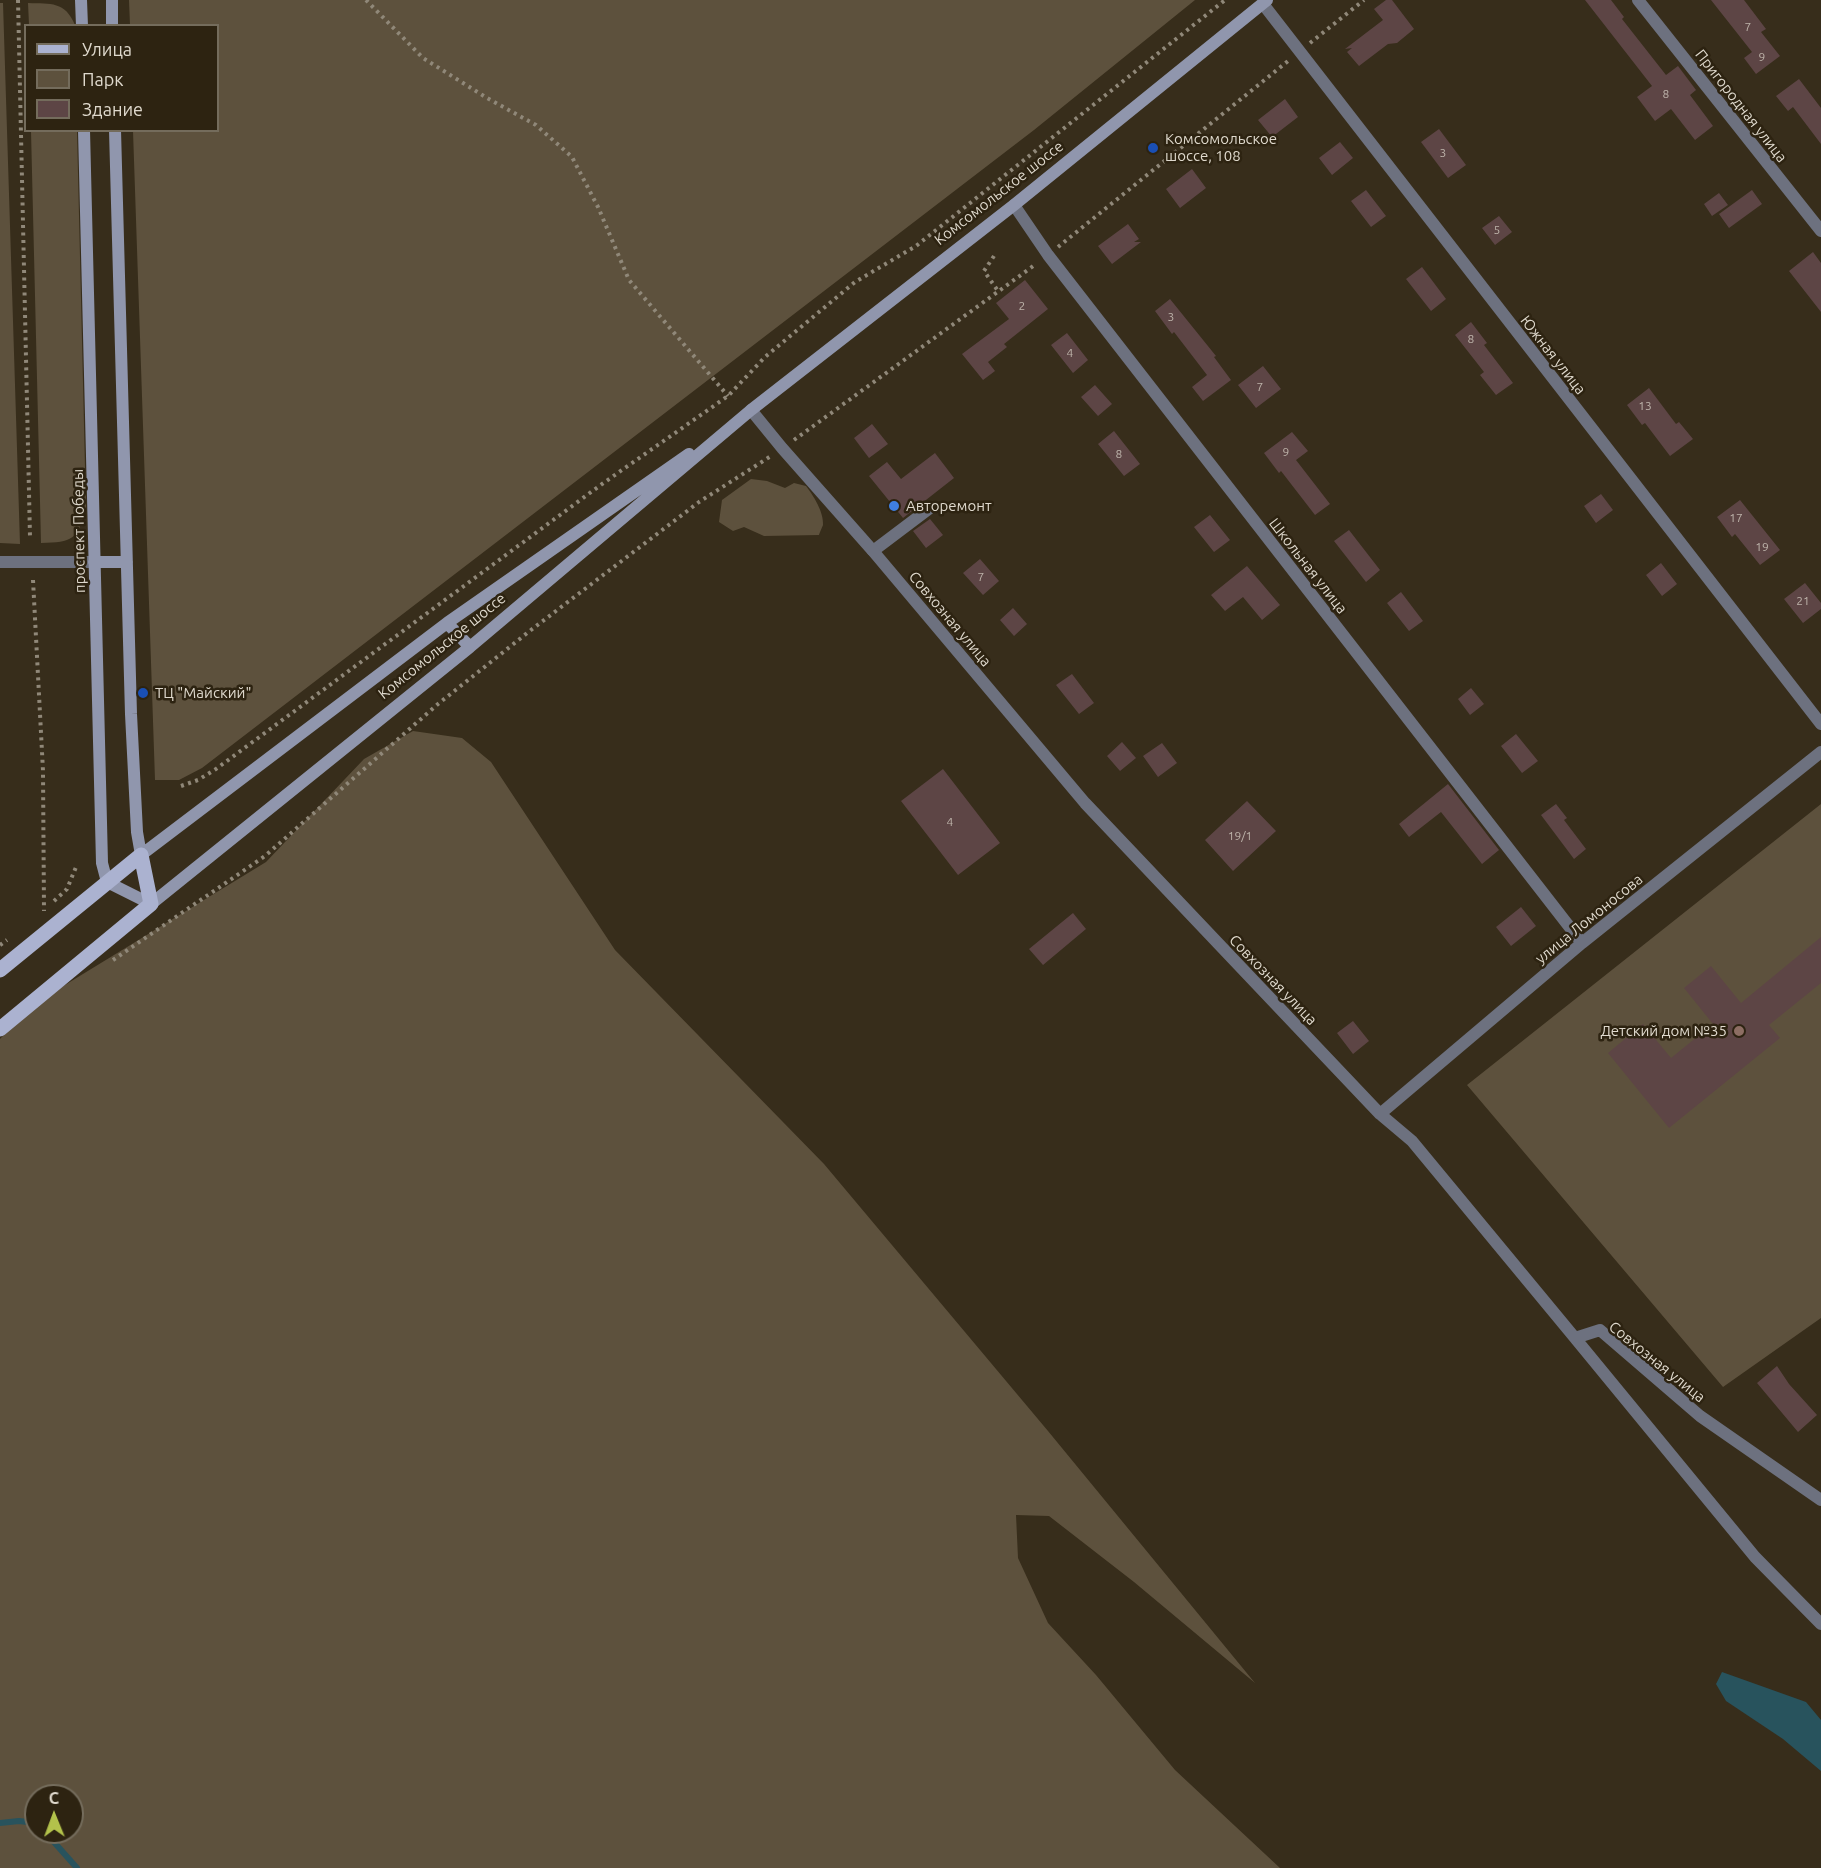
<!DOCTYPE html>
<meta charset="utf-8">
<style>
body{margin:0}
#map{position:relative;width:1821px;height:1868px;overflow:hidden;background:#372d1b;font-family:Ubuntu,sans-serif}
canvas{display:block}
.legend{position:absolute;left:24px;top:24px;width:195px;height:108px;box-sizing:border-box;background:#2d2311;border:2px solid #746c5c;margin:0;padding:8px 10px;list-style:none;font-size:18px;color:#dfd9cd}
.legend li{display:flex;align-items:center;gap:12px;height:30px}
.legend b{width:30px;border:2px solid #746c5c}
.north{position:absolute;left:24px;top:1784px;width:60px;height:60px;box-sizing:border-box;background:#2d2311;border:2px solid #746c5c;border-radius:50%;rotate:359deg;font-size:16px;font-weight:700;line-height:24px;text-align:center;color:#dfd9cd}
.north::after{content:'';display:block;margin:auto;width:21px;height:27px;background:#b3c24b;clip-path:polygon(50% 0,100% 100%,50% 72%,0 100%)}
</style>
<div id="map">
<canvas width="1821" height="1868"></canvas>
<ul class="legend">
<li><b style="height:8px;background:#abb2d0"></b>Улица</li>
<li><b style="height:16px;background:#5d513d"></b>Парк</li>
<li><b style="height:16px;background:#5d4545"></b>Здание</li>
</ul>
<div class="north">С</div>
</div>
<script>
const ctx = document.querySelector('canvas').getContext('2d');
ctx.lineJoin = 'round';
function fillPath(path, color) { ctx.fillStyle = color; ctx.fill(path, 'evenodd'); }
function trace(path, color, width, dash) { ctx.strokeStyle = color; ctx.lineWidth = width; ctx.lineCap = dash ? 'butt' : 'round'; ctx.setLineDash(dash || []); ctx.stroke(path); }
function write(font, color, halo, rows, align = 'center') {
  ctx.font = font + ' Ubuntu,sans-serif'; ctx.lineWidth = 5; ctx.setLineDash([]); ctx.textBaseline = 'middle'; ctx.strokeStyle = halo; ctx.fillStyle = color; for (const [text, x, y, turn = 0] of rows) {
    ctx.save(); ctx.translate(x, y); ctx.rotate((+turn || 0) * Math.PI / 180); ctx.textAlign = isNaN(turn) ? turn : align; if (halo) ctx.strokeText(text, 0, 0); ctx.fillText(text, 0, 0); ctx.restore();
  }
}
fillPath(new Path2D(`
 M129,0H1195L1034,130L202,768L179,780H155L133,131L218,130V26L130,25Z
 M0,3H3L20,544L0,543Z
 M28,3C51,4 65,1 75,25H29Z
 M31,131H77L86,509C77,540 73,542 41,543Z
 M751,479L767,481L785,488L794,483L806,486C813,495 824,512 823,525C823,525 819,534 819,535L764,536L744,527L733,531L719,522L722,500Z
 M413,731L462,738L491,762L615,950L824,1164L1048,1431L1255,1683L1134,1582L1049,1516L1016,1515L1018,1558L1048,1623L1096,1675L1175,1770L1280,1868H0V1039L29,1007L266,862L364,759ZM36,1796H72V1832H36Z
 M1821,804V1318L1723,1387L1467,1085Z`), '#5d513d');
fillPath(new Path2D(`
 M1722,1672L1806,1702L1821,1720V1771L1783,1739L1726,1701L1716,1684Z`), '#28535d');
trace(new Path2D(`
 M0,1823L19,1821L36,1823
 M51,1832L53,1841L77,1868`), '#28535d', 6);
fillPath(new Path2D(`
 M1386,0H1392L1414,29L1397,43L1388,44L1359,66L1347,52L1352,48L1345,49L1383,20L1374,9Z
 M1585,0H1611L1624,17L1622,19L1666,75L1678,66L1696,90L1690,95L1713,126L1695,140L1671,109L1655,121L1637,97L1652,86Z
 M1711,0H1744L1766,29L1761,32L1780,56L1756,74L1744,58L1752,52Z
 M1799,79L1821,108V144L1793,107L1788,111L1776,96Z
 M1285,99L1298,117L1272,137L1258,120Z
 M1439,129L1466,165L1448,178L1421,142Z
 M1340,142L1353,158L1332,175L1319,158Z
 M1192,169L1206,188L1180,208L1166,189Z
 M1366,190L1386,216L1371,227L1351,201Z
 M1752,190L1762,204L1729,228L1719,214Z
 M1719,193L1728,205L1712,216L1704,204Z
 M1499,216L1512,232L1495,245L1482,228Z
 M1128,224L1139,239L1134,242H1141L1112,264L1098,246Z
 M1813,252L1821,263V312L1789,271Z
 M1422,267L1446,299L1431,311L1406,279Z
 M1025,280L1048,309L1004,344L1007,347L988,362L995,371L983,380L962,354L1009,319L996,303Z
 M1170,299L1216,356L1214,357L1231,380L1203,401L1192,387L1207,375L1174,332L1172,334L1155,311Z
 M1471,322L1487,343L1484,345L1513,383L1496,395L1480,375L1484,372L1455,335Z
 M1067,333L1088,360L1073,373L1051,345Z
 M1263,366L1281,389L1256,408L1238,385Z
 M1095,385L1112,404L1098,416L1081,397Z
 M1649,388L1676,424L1679,422L1693,439L1670,456L1645,423L1642,425L1627,405Z
 M872,424L888,444L869,458L854,438Z
 M1114,431L1140,464L1124,476L1098,444Z
 M1292,432L1308,451L1296,460L1330,504L1315,515L1281,471L1279,473L1264,453Z
 M935,453L954,478L903,518L869,476L887,462L901,479Z
 M1601,494L1613,510L1596,523L1584,506Z
 M1740,500L1780,550L1760,565L1735,534L1732,537L1717,517Z
 M1210,515L1230,540L1214,552L1194,527Z
 M930,519L943,535L926,548L913,531Z
 M1349,530L1380,570L1366,582L1334,541Z
 M980,559L999,581L983,595L963,573Z
 M1661,563L1677,584L1662,596L1646,575Z
 M1247,566L1280,605L1262,620L1243,597L1225,611L1211,595Z
 M1805,583L1821,603V609L1803,623L1784,599Z
 M1401,592L1423,621L1409,631L1387,603Z
 M1013,608L1027,624L1014,636L1000,620Z
 M1072,674L1094,703L1079,714L1056,685Z
 M1471,688L1484,704L1470,715L1458,699Z
 M1516,734L1538,761L1522,773L1501,746Z
 M1122,742L1136,758L1120,771L1107,756Z
 M1162,743L1177,763L1158,777L1143,756Z
 M943,769L1000,843L958,875L901,801Z
 M1448,784L1499,850L1482,864L1441,812L1409,837L1399,824Z
 M1247,801L1276,831L1233,871L1205,840Z
 M1556,804L1567,818L1564,820L1586,849L1574,859L1541,815Z
 M1521,907L1536,926L1511,946L1496,927Z
 M1073,913L1086,929L1043,965L1029,949Z
 M1821,937V983L1769,1025L1780,1038L1669,1128L1608,1053L1643,1024L1671,1058L1713,1024L1684,988L1711,966L1741,1003Z
 M1353,1021L1369,1041L1353,1054L1337,1033Z
 M1777,1366L1789,1384L1817,1415L1798,1432L1757,1383Z`), '#5d4545');
trace(new Path2D(`
 M18,0L30,537
 M366,0L423,58L487,98L536,125L572,157L598,207L629,280L728,396
 M1310,43L1364,0
 M1058,247L1288,61
 M994,256L984,271L998,291
 M794,440L1036,264
 M33,580L43,771L44,911
 M181,786L198,780L216,769L602,484L728,396L765,357L855,282L916,246L1225,0
 M54,901L67,889L76,867
 M0,945L7,940
 M113,960L265,856L438,704L531,630L699,502L771,456`), '#908879', 4, [3, 4.5]);
trace(new Path2D(`
 M873,551L930,508`), '#6d717f', 12);
trace(new Path2D(`
 M1638,0L1821,231
 M1263,4L1821,724
 M1014,205L1048,255L1582,943
 M751,410L782,448L873,551L1085,803L1380,1114L1412,1141L1575,1338L1600,1330L1700,1416L1821,1500
 M1380,1114L1582,943L1821,752
 M1575,1338L1755,1557L1821,1624`), '#6d717f', 12);
trace(new Path2D(`
 M0,562H94`), '#6d717f', 12);
trace(new Path2D(`
 M81,0L82,26
 M112,0V26
 M84,130L102,863L107,882L151,904L470,647L751,410L1014,205L1267,0
 M115,130L131,714L137,832L141,855L447,623L689,454
 M94,562H127
 M447,623L470,647`), '#9096ad', 12);
trace(new Path2D(`
 M0,970L141,855L151,904L0,1029`), '#abb2d0', 15);
for (const [x, y, r, color] of [
 [1153,148,6,"#1a4fb4"],
 [894,506,6,"#3f7fe0"],
 [143,693,6,"#1a4fb4"],
 [1739,1031,6,"#8d6e63"]
]) { const dot = new Path2D(); dot.arc(x, y, r, 0, 2 * Math.PI); ctx.fillStyle = color; ctx.fill(dot); trace(dot, '#2d2311', 2); }
write('12px', '#beb4ab', null, [
 ["7",1748,27],
 ["9",1762,57],
 ["8",1666,94],
 ["3",1443,153],
 ["5",1497,230],
 ["2",1022,306],
 ["3",1171,317],
 ["8",1471,339],
 ["4",1070,353],
 ["7",1260,387],
 ["13",1645,406],
 ["9",1286,452],
 ["8",1119,454],
 ["17",1736,518],
 ["19",1762,547],
 ["7",981,577],
 ["21",1803,601],
 ["4",950,822],
 ["19/1",1240,836]
]);
write('15px', '#dfd9cd', '#2d2311', [
 ["Пригородная улица",1741,106,52],
 ["Комсомольское шоссе",999,193,-38],
 ["Южная улица",1553,355,52],
 ["проспект Победы",79,531,-91],
 ["Школьная улица",1308,566,52],
 ["Совхозная улица",950,619,50],
 ["Комсомольское шоссе",442,646,-39],
 ["улица Ломоносова",1589,919,-39],
 ["Совхозная улица",1273,980,46],
 ["Совхозная улица",1657,1362,39]
]);
write('15px', '#dfd9cd', '#2d2311', [
 ["Комсомольское",1165,139],
 ["шоссе, 108",1165,156],
 ["Авторемонт",906,506],
 ["ТЦ \"Майский\"",155,693],
 ["Детский дом №35",1727,1031,"right"]
], 'left');
</script>
